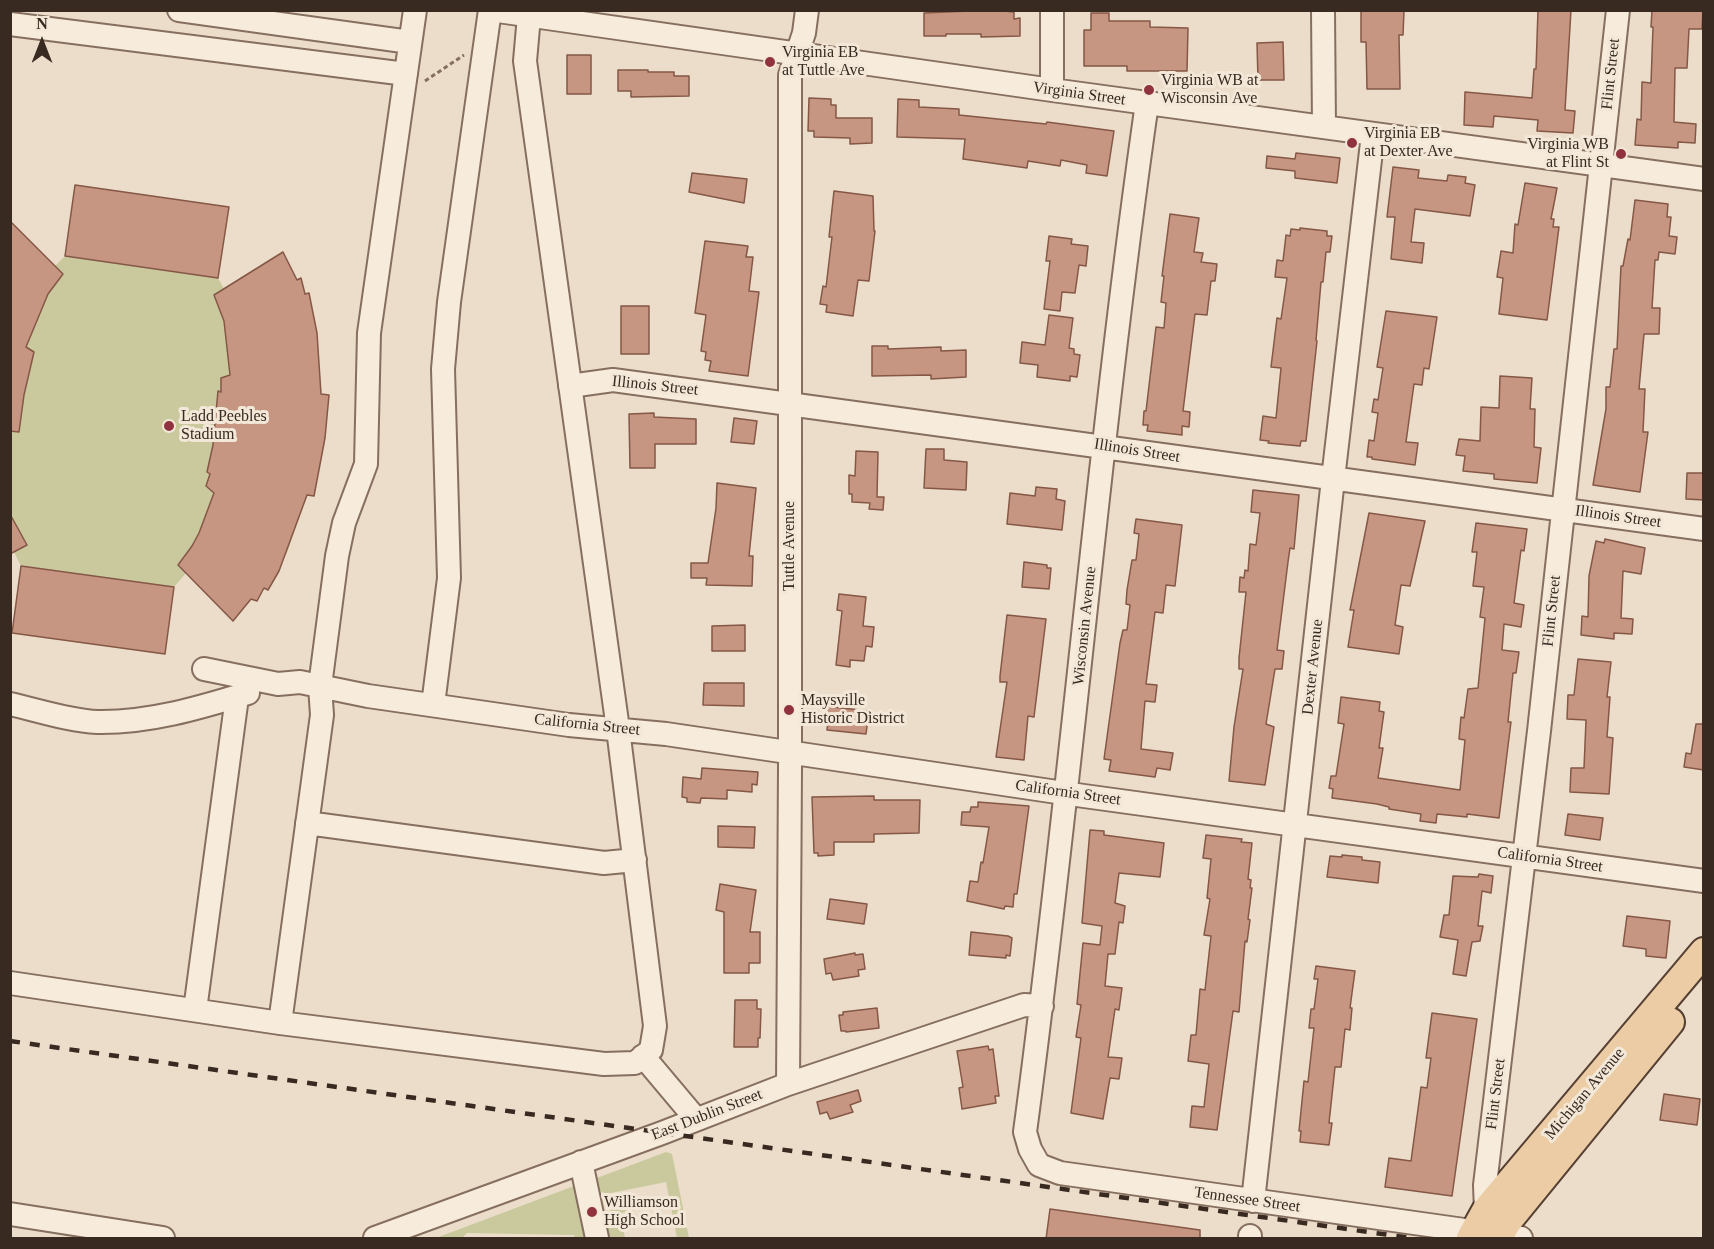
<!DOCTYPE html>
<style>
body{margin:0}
#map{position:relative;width:1714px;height:1249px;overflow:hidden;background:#ebddc9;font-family:"Times New Roman",serif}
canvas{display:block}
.frame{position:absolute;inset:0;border:12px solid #382921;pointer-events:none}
.north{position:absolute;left:12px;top:12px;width:60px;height:60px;-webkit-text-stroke:4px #f3e8d8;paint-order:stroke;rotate:0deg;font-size:16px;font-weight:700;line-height:24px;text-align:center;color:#382921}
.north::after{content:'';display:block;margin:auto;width:21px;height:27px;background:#382921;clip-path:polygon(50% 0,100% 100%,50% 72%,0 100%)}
</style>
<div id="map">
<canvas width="1714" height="1249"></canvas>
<div class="frame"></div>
<div class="north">N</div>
</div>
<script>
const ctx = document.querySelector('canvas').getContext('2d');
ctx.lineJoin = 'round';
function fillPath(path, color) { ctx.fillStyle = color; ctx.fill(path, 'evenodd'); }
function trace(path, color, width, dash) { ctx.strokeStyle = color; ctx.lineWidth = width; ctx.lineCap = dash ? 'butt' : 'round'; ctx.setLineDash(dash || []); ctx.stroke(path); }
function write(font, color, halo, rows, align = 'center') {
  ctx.font = font + ' "Times New Roman",serif'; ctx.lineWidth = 6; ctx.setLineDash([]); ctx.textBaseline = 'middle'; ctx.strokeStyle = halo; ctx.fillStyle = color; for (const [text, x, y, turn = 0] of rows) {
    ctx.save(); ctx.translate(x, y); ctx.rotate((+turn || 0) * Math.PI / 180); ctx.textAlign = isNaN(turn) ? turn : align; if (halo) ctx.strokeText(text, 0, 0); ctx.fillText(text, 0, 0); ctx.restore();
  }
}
fillPath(new Path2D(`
 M75,185L229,207L218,278L224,289L283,252L296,280L301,278L305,293H309L317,333L321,394L329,395L325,438L314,496L307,495L288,550L268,590L264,588L257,601L251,599L233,621L186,573L174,587L21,566L14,552L10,554V221L55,266L65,256Z
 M666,1152L672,1154L689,1238H677L666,1182L606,1194L599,1190L597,1178Z
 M574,1186L584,1238H573L575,1235L467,1233L462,1238H436Z
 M631,1206L634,1209L633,1211L620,1213L625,1238H607C602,1209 603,1211 631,1206Z`), '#c9c99d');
const building = new Path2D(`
 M993,10L1014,12V19L1020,18V36L981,37V34H946V36H924V13Z
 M1361,10L1404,11L1403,35H1399L1400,89H1367L1366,42H1361Z
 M1538,10H1571L1565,110L1575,111L1573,133L1537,131L1538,120L1494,116L1493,127L1464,125L1465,92L1532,98L1534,69H1536Z
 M1652,10H1703L1702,29H1689L1687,68H1675L1674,122L1696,124L1695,143L1678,142V148L1635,145L1637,119L1641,120L1642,82L1651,83L1653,27H1651Z
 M1091,13H1109V21H1150V27L1188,28L1187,71H1127V66H1084V30H1091Z
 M1283,42L1284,80H1258L1257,43Z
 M567,55H591V94H567Z
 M618,70H648V72H674V76H689V96L631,97V91H618Z
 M809,98L831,99V105H836V118H872V143L850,144V138L814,137V131H808Z
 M898,99L919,100V107L959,109V115L1046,124L1047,122L1114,131L1107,176L1086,173L1087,165L1061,160L1060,166L1028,161L1027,168L963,159L965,139L897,137Z
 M1296,153L1340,158L1337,183L1295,178V171L1266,168L1267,156L1295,159Z
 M1393,167L1419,170L1418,178L1447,181L1448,175L1466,177L1465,183L1475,185L1470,216L1415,209L1411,242L1424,243L1422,263L1391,259L1395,217H1387Z
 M692,173L747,179L744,203L689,192Z
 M1525,183L1557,188L1551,219H1554L1553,227H1559L1547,320L1499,314L1503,278L1497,277L1501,251L1513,253L1515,224L1518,225Z
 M75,185L229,207L218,278L65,256Z
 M834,191L873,196L874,231H875L869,281L858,280L853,316L826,312L827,305L820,304L823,286L826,287L832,237H829Z
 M1635,200L1668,204L1667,217H1671L1669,236L1677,237L1675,254L1659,252L1658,260H1655L1652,308H1660L1659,334H1644L1639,389H1645L1643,432H1648L1640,492L1593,485L1606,409V387H1610L1614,349H1617L1621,266H1623L1628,239L1630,240Z
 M1170,214L1199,218L1194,252L1203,253L1201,262L1217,264L1215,281H1211L1207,315L1195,314L1183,411L1190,412L1189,427L1182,426V435L1147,431L1148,425H1143L1144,411H1146L1156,327L1164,328L1166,303L1161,302L1164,276H1162Z
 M10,221L63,274L48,294L26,347L34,352L24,395L19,432L10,431Z
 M1300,228L1327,231V236H1332L1330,252H1326L1323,282H1321L1316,340L1317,341L1306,441H1301L1300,446L1268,443L1269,441L1260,440L1263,416L1276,418L1281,368L1271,367L1277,318L1281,319L1287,278L1275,277L1277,260L1283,261L1286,235L1290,236L1291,229L1300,230Z
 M1049,236L1072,239L1071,244L1088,246L1086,266L1079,265L1075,293L1062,292L1060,311L1044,309L1050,261H1046Z
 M705,241L748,246L746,257H753L749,291L759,292L748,376L709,371L711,361L705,360L706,352L701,351L706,315L695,313Z
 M283,252L297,280L301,278L305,294L309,293L317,333L321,394L329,395L325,438L314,496L307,495L279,571L268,590L264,588L257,601L251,599L233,621L178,565L192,546L199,533L214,493L206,486L210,474L207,472L213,445L218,391L221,392V378L230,375L224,321L214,295Z
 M621,306H649V354H621Z
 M1386,311L1437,317L1429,369L1424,368L1422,385L1414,384L1406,442L1418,443L1415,465L1372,459V457H1367L1369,440L1374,441L1378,413L1372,412L1374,399L1378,400L1383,368L1377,367Z
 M1049,315L1073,318L1069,348L1074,349V354L1080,355L1077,377L1070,376V381L1037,377L1038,365L1020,363L1022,342L1045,345Z
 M872,346H888V349L941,347V351L966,350V377L931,379V375L872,376Z
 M1500,376L1532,378L1530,409H1535L1534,447L1541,448L1537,483L1494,479V474L1463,471L1465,456L1456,455L1459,439L1480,441L1481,407L1499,408Z
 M654,413V417L696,419V444H655V468H630L629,414Z
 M734,418L757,421L754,444L731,442Z
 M926,449H944V460L967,462L966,490L924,488Z
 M856,451L878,452L877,497H884L883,510L869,509L870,503L852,502V494H849V475L855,476Z
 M1687,473H1704V500L1686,499Z
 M717,483L756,488L749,556H753L752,586L706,585L707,578H691V563H708L716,508Z
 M1036,487L1057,489L1056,499L1065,501L1062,530L1007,524L1010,493L1035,496Z
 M1253,490L1299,495L1294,549L1290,548L1288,562L1277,650L1284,651L1282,669H1275L1266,724L1274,727L1265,785L1229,781L1234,727L1243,669H1239V658L1246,592H1239L1240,577L1244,578L1245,570L1248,571L1250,544L1256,545L1260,513L1251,512Z
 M1369,513L1425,521L1410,586L1401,585L1395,625L1403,627L1399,654L1348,647L1354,610H1350Z
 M10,514L27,545L10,554Z
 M1136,519L1182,525L1175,586L1166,585L1163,613L1155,612L1146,684L1157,685L1155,702L1145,701L1141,749L1173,753L1170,770L1157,768L1155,777L1109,771L1111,760L1104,759L1120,643L1123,630H1127L1130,605L1126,604L1127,590L1132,560H1136L1139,534L1134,533Z
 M1476,523L1527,529L1524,551L1521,550L1514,603L1524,605L1521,627L1504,624L1502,650L1519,652L1516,673H1513L1508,722H1511L1499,818L1467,814V817L1437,814L1436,823L1420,821L1421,814L1389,809V807L1377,804L1332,798L1333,789L1329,788L1331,776H1336L1344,724L1338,723L1341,697L1380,702L1379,711L1384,712L1379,748H1383L1378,778L1460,790L1465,740L1459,739L1461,717L1464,718L1468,689L1478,688L1485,618L1480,617L1484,587L1473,586L1477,552H1472Z
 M1605,539L1645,548L1641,574L1623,571L1621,618L1633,619L1632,634L1614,633V639L1581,635L1582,616L1588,617L1589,576L1596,541L1604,543Z
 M1024,562L1047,565V568H1051L1049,589L1022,587Z
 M21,566L174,587L165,654L12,633Z
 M839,594L866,597L863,626L874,627L872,647L866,646L864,661L850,660V667L836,665L842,611L837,610Z
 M1007,615L1046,619L1034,717L1028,716L1024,760L996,757L1007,682H1000V676Z
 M745,625V651H712V626Z
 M1578,659L1611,662L1607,697H1610L1607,737L1613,738L1609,794L1570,792L1571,768H1584L1586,720L1567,719L1568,695H1574Z
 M704,683H744V706L703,705Z
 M824,706L869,711L866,734L827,730L828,722L822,721Z
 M1696,724H1704V770L1684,767L1686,753L1691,754Z
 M702,768L758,772L757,785L752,784V792L727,790V799L701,798L700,803L687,802V798L682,797L683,777L701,779Z
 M874,796V800H920L919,833L874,834V842H834V855L818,856V853H814L812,797Z
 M978,802L1029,806L1017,894H1014L1013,907L1005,906L1004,909L967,901L970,881L978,882L981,862L983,863L989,827L961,825L962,812H970L971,807H978Z
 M1568,814L1603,818L1600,840L1565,835Z
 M718,826L755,827L754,848L718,847Z
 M1090,830L1104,831V835L1164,843L1160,877L1119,873L1115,903L1125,906L1123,923L1119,922L1115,954H1108L1105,986L1122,988L1119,1010L1115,1009L1108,1057L1122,1058L1119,1079L1110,1078L1103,1119L1071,1113L1081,1038L1076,1037L1081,1005L1077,1004L1083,943L1100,945L1102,926L1082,923Z
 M1206,835L1242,839L1241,842L1252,843L1248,879L1251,880L1250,888H1252L1248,919L1250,920L1247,942L1245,941L1239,1012L1233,1011L1217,1130L1190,1127L1192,1106L1204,1107L1209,1064L1188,1061L1191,1035H1196L1200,989L1205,990L1211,936L1204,935L1210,899L1207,898L1211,859L1203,858Z
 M1342,855L1362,857V860L1380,862L1378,883L1327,877L1330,856L1342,857Z
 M1479,874L1493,876L1491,893L1482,891L1478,926H1483L1480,941L1472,942L1466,976L1453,974L1458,940L1440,937L1444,915H1449L1453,876L1478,877Z
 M720,884L756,890L750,932H760V963H749V973H724V912L716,910Z
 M830,899L867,904L864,924L827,919Z
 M1627,916L1670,921L1666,958L1646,956V949L1623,946Z
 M971,932L1008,936L1012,938L1010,956L1006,955V958L969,955Z
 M855,953V955L863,954L865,969L858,970L859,976L833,980L831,973L826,974L824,959Z
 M1316,966L1355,971L1350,1008H1352L1350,1030L1345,1029L1341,1067H1335L1329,1123H1332L1329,1145L1300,1142L1301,1131H1299L1304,1081L1308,1082L1314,1028H1309L1311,1009H1314L1318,979H1314Z
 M735,1000H757V1009H761L760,1038H758V1047H734Z
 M877,1008L879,1028L846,1032V1031H841L839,1015H843V1012Z
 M1432,1013L1477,1019L1452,1196L1385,1187L1389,1158L1411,1161L1421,1087L1427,1088L1431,1058H1426Z
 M988,1046L989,1050L993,1049L999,1096H995L996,1103L962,1109L959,1088L963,1087L957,1051Z
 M858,1090L861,1101L850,1105L853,1112L830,1119L827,1112L820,1114L817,1102Z
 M1664,1094L1700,1099L1697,1125L1660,1120Z
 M1050,1209L1200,1230V1239H1046Z`);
fillPath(building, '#c79682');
trace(building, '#845746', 1.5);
const minor = new Path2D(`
 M179,10L410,42
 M491,10L1052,90L1704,179
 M1052,10V90
 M1323,10L1324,127
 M10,24L406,74
 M1147,103C1098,445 1071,790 1025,1132L1030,1149L1039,1165L1060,1173L1521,1238
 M570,386L613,380L1704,529
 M204,669L278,684L300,682L368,696L569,725L666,734L1084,796L1704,881
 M10,704C37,710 70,721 97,722C148,723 199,708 248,693
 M433,705L449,578L443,369L449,302L490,10
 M307,823L604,863L635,860
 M10,983L280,1023L604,1064L635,1063L651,1050L655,1026L618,729L525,61L529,16
 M195,1010L237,697
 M280,1023L322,715L320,686L337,556L344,523L366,464L369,333L415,10
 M643,1056L696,1119
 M788,1084L790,769V75L804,33L807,10
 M581,1162L597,1238
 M1253,1201L1333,479L1373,134
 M1486,1211L1485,1185L1539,731L1618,10
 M10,1214L163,1238
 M375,1238L662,1133L788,1084L1024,1005L1042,1006
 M1250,1238V1236`);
const major = new Path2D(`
 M1471,1238L1486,1211L1704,952
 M1498,1238L1506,1223L1670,1022`);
trace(minor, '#866f5f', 26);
trace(major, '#553e32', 32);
trace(new Path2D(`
 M425,81L464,55`), '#866f5f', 3, [4.5, 3]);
trace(minor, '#f7ebdc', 22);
trace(major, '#ebcca4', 28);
trace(new Path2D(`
 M10,1041L1411,1238`), '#382921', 4.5, [10, 10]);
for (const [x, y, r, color] of [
 [770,62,6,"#91333f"],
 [1149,90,6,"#91333f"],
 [1352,143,6,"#91333f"],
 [1621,154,6,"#91333f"],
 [169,426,6,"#91333f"],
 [789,710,6,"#91333f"],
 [592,1212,6,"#91333f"]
]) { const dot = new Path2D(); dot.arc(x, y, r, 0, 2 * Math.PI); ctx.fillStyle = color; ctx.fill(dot); trace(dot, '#f3e8d8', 2); }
write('16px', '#382921', '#f3e8d8', [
 ["Virginia EB",782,53],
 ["at Tuttle Ave",782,71],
 ["Virginia WB at",1161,81],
 ["Wisconsin Ave",1161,99],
 ["Virginia EB",1364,134],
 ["at Dexter Ave",1364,152],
 ["Virginia WB",1609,145,"right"],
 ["at Flint St",1609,163,"right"],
 ["Ladd Peebles",181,417],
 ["Stadium",181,435],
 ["Maysville",801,701],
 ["Historic District",801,719],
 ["Williamson",604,1203],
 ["High School",604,1221]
], 'left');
write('16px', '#382921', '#f3e8d8', [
 ["Flint Street",1611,74,-84],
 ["Virginia Street",1079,94,8],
 ["Illinois Street",655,386,6],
 ["Illinois Street",1137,451,9],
 ["Illinois Street",1618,517,8],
 ["Tuttle Avenue",790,546,-90],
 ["Flint Street",1552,611,-84],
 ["Wisconsin Avenue",1085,626,-84],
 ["Dexter Avenue",1313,667,-84],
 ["California Street",587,725,6],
 ["California Street",1068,793,8],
 ["California Street",1550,860,8],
 ["Flint Street",1496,1094,-83],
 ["Michigan Avenue",1585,1094,-50],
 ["East Dublin Street",707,1115,-21],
 ["Tennessee Street",1247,1200,8]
]);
</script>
